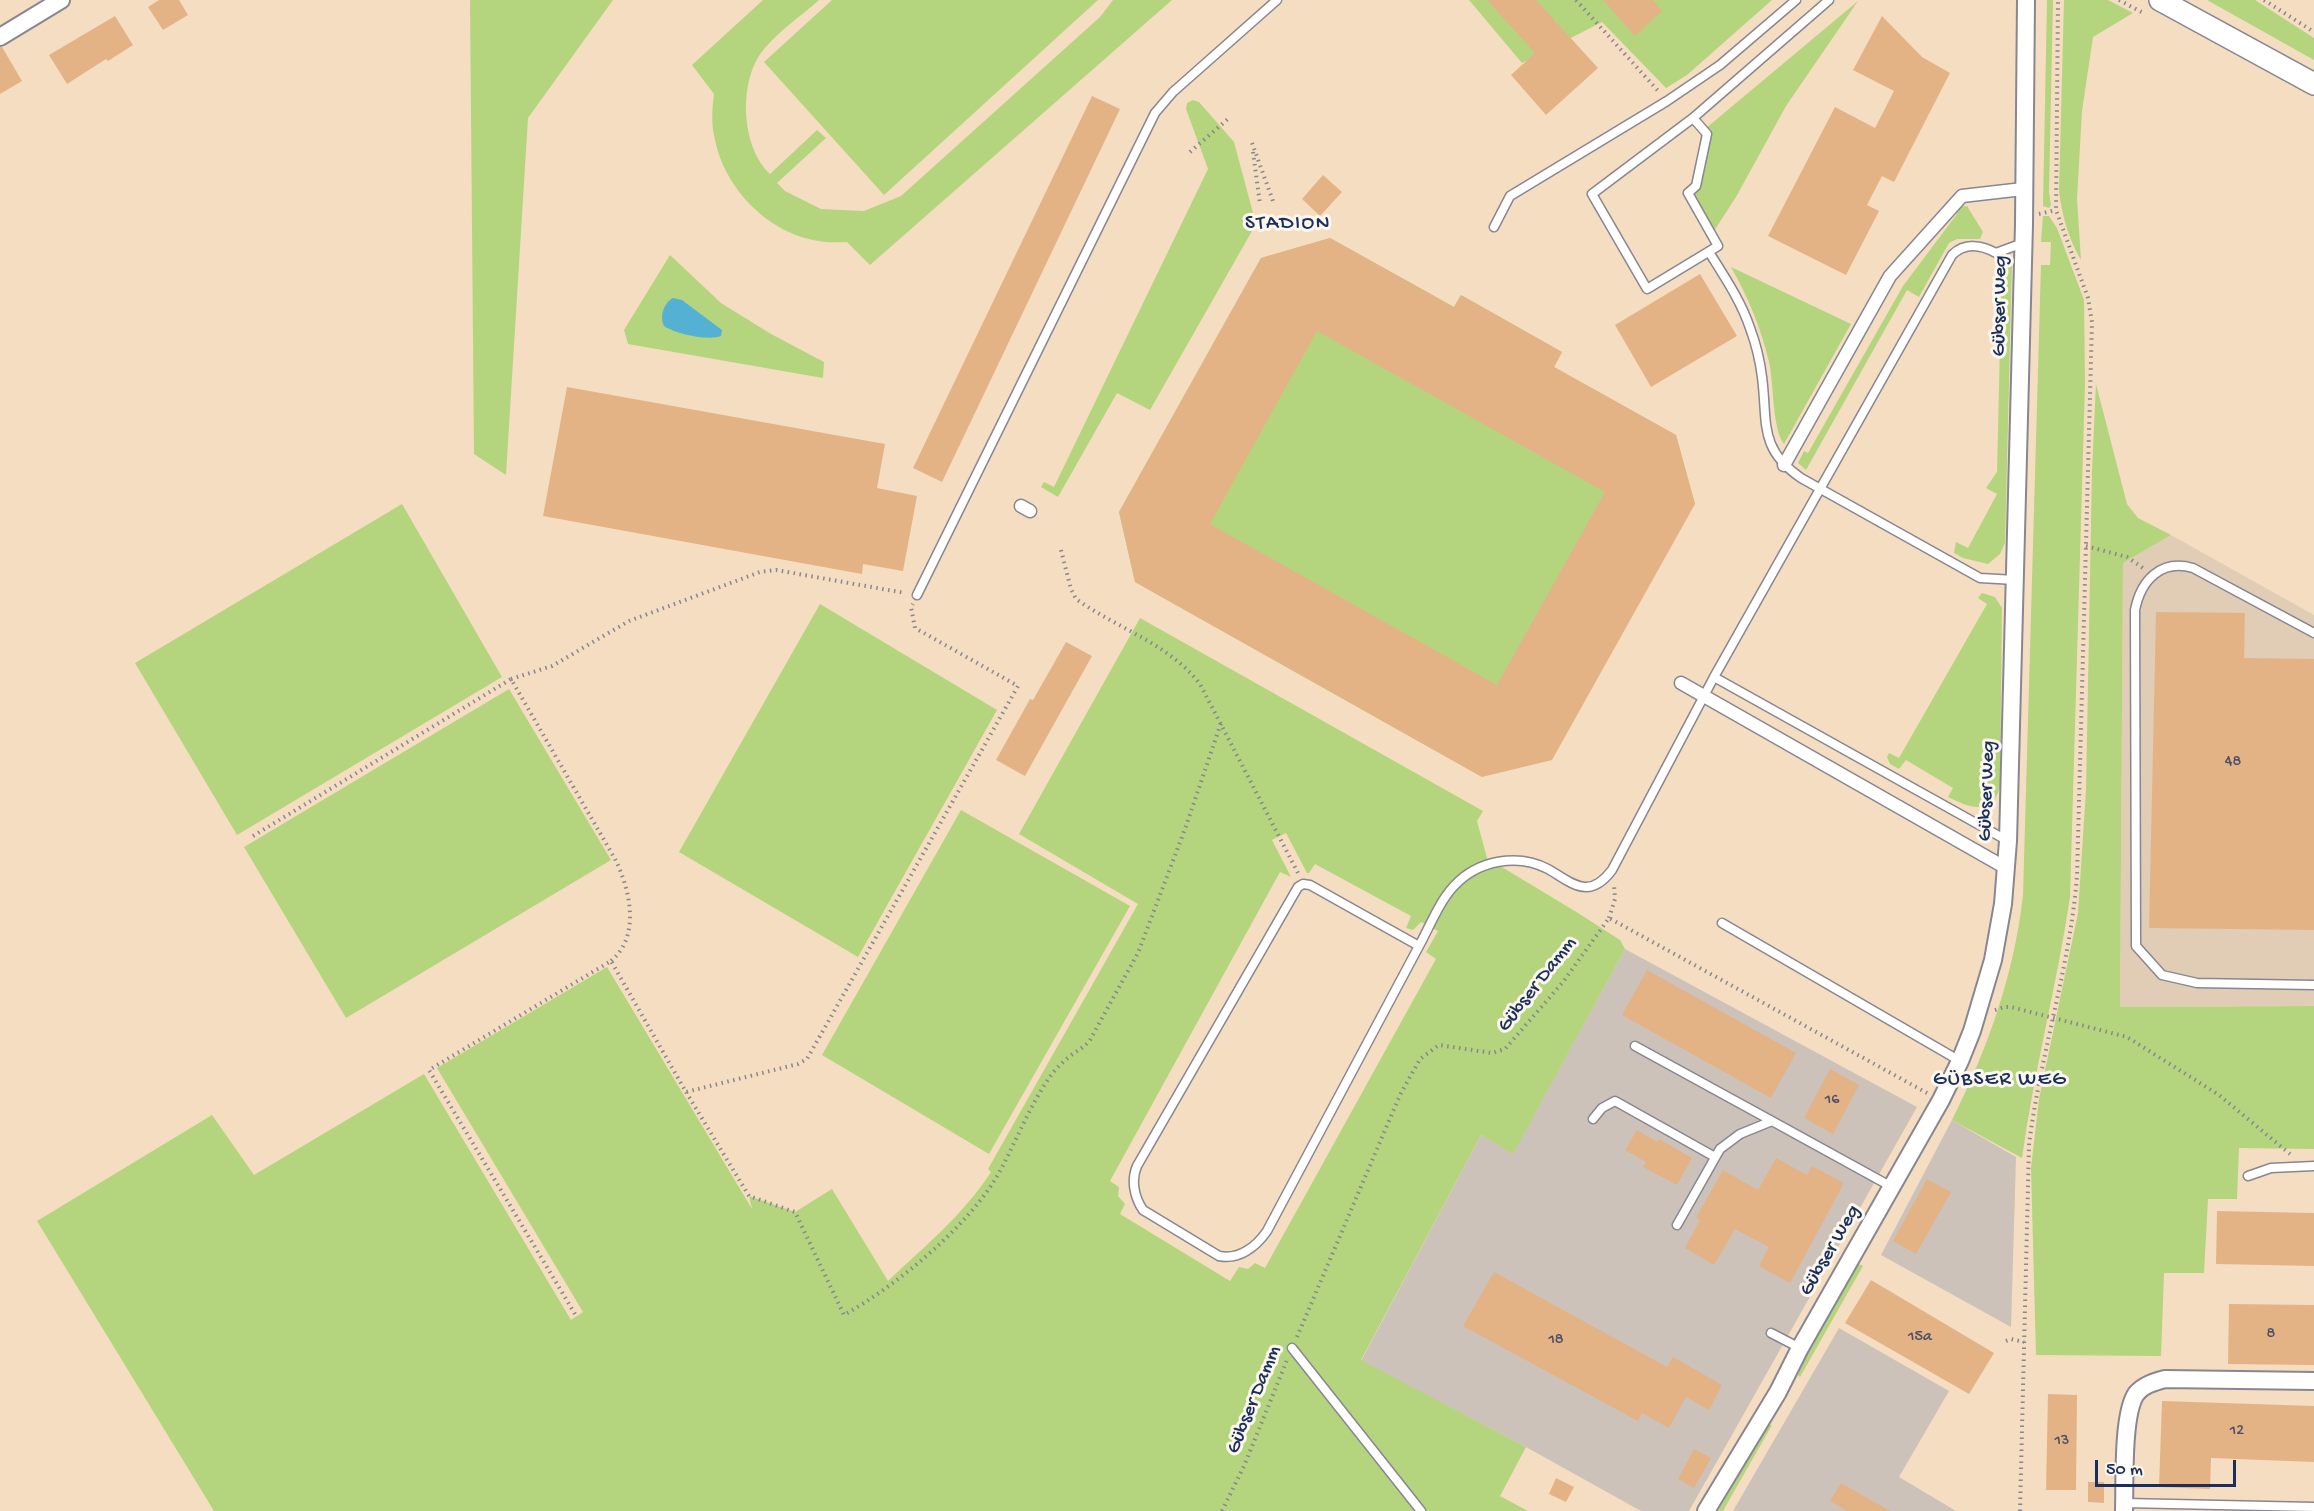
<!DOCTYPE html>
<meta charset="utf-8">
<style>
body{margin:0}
#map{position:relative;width:2314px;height:1511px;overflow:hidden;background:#f5ddc1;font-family:"Gochi Hand",sans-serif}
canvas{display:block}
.scale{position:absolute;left:2095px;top:1460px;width:141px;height:27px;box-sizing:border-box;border:3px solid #1b2f5e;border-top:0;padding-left:8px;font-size:18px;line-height:21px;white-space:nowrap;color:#1b2f5e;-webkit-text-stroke:4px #fbf7ec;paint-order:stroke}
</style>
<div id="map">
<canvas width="2314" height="1511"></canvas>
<div class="scale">50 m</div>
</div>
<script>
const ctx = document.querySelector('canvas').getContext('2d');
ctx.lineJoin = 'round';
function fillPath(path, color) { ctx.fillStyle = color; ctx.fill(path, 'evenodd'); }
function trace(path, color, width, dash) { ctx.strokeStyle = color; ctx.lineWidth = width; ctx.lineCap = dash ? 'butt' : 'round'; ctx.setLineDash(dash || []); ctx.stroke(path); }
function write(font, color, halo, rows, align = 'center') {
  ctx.font = font + ' "Gochi Hand",sans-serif'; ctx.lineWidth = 6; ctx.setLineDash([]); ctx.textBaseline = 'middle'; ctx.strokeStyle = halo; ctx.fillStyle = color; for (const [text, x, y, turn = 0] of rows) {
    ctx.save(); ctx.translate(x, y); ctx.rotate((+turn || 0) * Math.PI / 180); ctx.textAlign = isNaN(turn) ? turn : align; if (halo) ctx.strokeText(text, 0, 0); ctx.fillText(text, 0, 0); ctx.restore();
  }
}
fillPath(new Path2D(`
 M2171,535L2314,615V1006L2120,1007L2123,563Z`), '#e1cdb5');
fillPath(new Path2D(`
 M1625,949L1917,1107L1689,1511H1641L1526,1447L1361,1361L1481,1135L1513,1153Z
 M1952,1120L2016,1157L2011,1327L1881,1255Z
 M1839,1328L1949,1391L1899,1477L1956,1511H1733Z`), '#ccc2b9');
fillPath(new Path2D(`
 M470,0H613L528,118L506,475L474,454Z
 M763,0H819C801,16 779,31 764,49C738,79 740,147 770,174L817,130L826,138L777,183L785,191L821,209L864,211L901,196L1100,17L1113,0H1172L870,265L847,242C838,242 828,243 819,241C769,234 725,189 715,140C711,124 712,109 714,94L692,65Z
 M832,0H1098L884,195L764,62Z
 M1469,0H1772L1687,75L1666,88L1602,22L1522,63Z
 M2047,0H2053L2049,192L2051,205L2049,208L2043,206Z
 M2064,0H2108L2133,13L2093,37L2082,111L2077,199L2081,260C2068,238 2062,215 2059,191Z
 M2207,0H2255L2314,38V60Z
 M1858,1L1786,106L1736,197L1712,234L1688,193L1697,186L1705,129Z
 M1193,100L1199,102L1234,142L1256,224L1150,410L1117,393L1058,497L1041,487L1044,482L1054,487L1208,169L1186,109L1187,103Z
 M1967,206L1983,232L1980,239H1957L1949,243L1919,297L1907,290L1806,470L1798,463L1804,451L1808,453L1903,286L1957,214L1953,208Z
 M2043,216H2049L2057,228L2084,300L2085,384L2070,897C2057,985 2034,1070 2022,1158L1952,1120C1988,1048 2014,975 2023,895L2041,265H2050L2051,242H2041Z
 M1330,238L1454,307L1461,295L1562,352L1554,367L1676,435L1695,504L1482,777L1135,582L1119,512L1261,258Z
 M670,255L721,303L771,334L824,362L823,378L628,344L624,330Z
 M2007,257L2011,258L2012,262L2005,543L2000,554L1988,564L1963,558L1954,553L1956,542L1968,548L1997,494L1986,488L1997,472L2002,261Z
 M1731,267L1851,324L1784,444C1772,429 1774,383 1769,362C1761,328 1748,297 1731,267Z
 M2096,384L2127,504L2138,518L2171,535L2123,563L2120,1007L2314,1006V1149L2239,1148L2237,1199H2208L2204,1273H2164L2161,1356L2036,1355L2031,1168L2039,1099L2078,913L2086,790L2092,470Z
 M402,504L502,677L237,835L135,663Z
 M1982,593L1995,597L2002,608L2000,787C1992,817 1968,807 1948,797L1953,788L1906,760L1899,769L1890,764L1887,757L1889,753L1899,758L1987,604L1978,598Z
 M820,604L997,710L858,957L679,852Z
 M1140,618L1483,811L1477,821L1487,858L1578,913L1620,940L1625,949L1513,1154L1481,1135L1361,1360L1526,1447L1500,1496L1528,1511H214L37,1221L212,1115L254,1175L424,1074L571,1320L583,1312L437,1068L607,967L752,1209L749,1196L795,1212L832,1189L888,1281C925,1246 964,1214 991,1172L988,1169L1138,904L1019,834ZM1286,833L1307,873H1309L1315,864L1411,916L1406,928L1413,930L1421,922L1438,931L1426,952L1436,959L1265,1268L1255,1263L1248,1269L1239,1267L1230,1281L1120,1214L1125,1204L1118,1196L1119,1187L1110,1181L1280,872L1291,877L1272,840Z
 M509,689L611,860L346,1018L244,847Z
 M961,810L1130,906L989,1154L822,1055Z
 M1859,1264L1863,1266L1800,1377L1798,1375L1810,1348Z
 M1767,1424L1772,1425L1723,1511H1718Z`), '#b4d57d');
fillPath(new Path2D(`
 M673,298L682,300L722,330L721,336C708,341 676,334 664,326C659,316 664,303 673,298Z`), '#55b1d3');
fillPath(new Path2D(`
 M159,0H179L188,15L163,30L148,7Z
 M1487,0H1536L1598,68L1546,115L1511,75L1535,53Z
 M1603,0H1653L1662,11L1635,36Z
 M115,16L133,45L108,61L106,59L67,84L49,55Z
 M1882,16L1922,57L1950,73L1894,182L1882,176L1867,205L1879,211L1846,275L1768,236L1835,107L1875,128L1894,91L1853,70Z
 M0,47H2L22,81L0,94Z
 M1092,96L1120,109L942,482L913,468Z
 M1323,175L1342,192L1320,216L1302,199Z
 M1330,238L1454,307L1461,295L1562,352L1554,367L1676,435L1695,504L1552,760L1482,777L1135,582L1119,512L1261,258ZM1317,331L1605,492L1497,685L1210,524Z
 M1700,274L1737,336L1651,387L1615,325Z
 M567,387L885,444L877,488L917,496L903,571L863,564L862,574L543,516Z
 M2156,612L2245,613L2244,658L2314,659V930L2149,928Z
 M1066,642L1092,656L1025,776L996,760L1030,699L1033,700Z
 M1647,970L1796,1053L1771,1098L1622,1015Z
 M1830,1069L1859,1085L1833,1134L1804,1118Z
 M1637,1130L1657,1142L1659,1139L1692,1158L1677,1185L1643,1167L1646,1162L1625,1150Z
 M1776,1158L1807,1175L1812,1166L1844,1183L1790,1283L1759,1266L1769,1247L1735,1229L1714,1265L1685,1248L1700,1220L1696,1218L1723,1170L1758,1190Z
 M1927,1179L1951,1192L1916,1254L1893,1241Z
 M2217,1211L2314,1213V1266L2216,1264Z
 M1494,1272L1667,1367L1673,1357L1722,1385L1709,1410L1686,1397L1669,1428L1642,1413L1638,1421L1463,1326Z
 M1871,1280L1994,1353L1969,1394L1845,1323Z
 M2229,1304L2314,1305V1365L2228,1364Z
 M2048,1394L2077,1395L2076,1490H2046Z
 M2162,1401L2314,1406V1462L2211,1458L2210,1489L2159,1487Z
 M1694,1449L1711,1458L1694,1488L1678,1479Z
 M1556,1478L1574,1487L1566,1502L1549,1494Z
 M2088,1482H2104V1503L2088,1502Z
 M1841,1483L1890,1511H1847L1830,1501Z`), '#e4b385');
const service = new Path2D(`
 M1693,118L1707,134L1696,186L1688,193L1718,246L1647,289L1592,194Z
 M1693,118L1829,0
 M1494,227L1510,196L1667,101L1720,65L1796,0
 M1709,252C1724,276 1741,301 1750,328C1756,344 1760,361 1762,377C1768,423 1758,448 1801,478L1980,578L2015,580
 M917,595L1155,113L1173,92L1277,0
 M2314,633L2193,568C2161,559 2141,580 2135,610L2136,946L2162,975L2197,983L2314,985
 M1714,677L2008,841
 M1722,923L1960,1061
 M1419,946L1310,885L1303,884L1298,887L1137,1166C1131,1180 1134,1197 1143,1210L1219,1256C1239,1260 1256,1247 1267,1231L1419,946C1430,926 1439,902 1454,886C1478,860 1518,853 1548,869C1559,875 1573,887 1586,887C1597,887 1606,878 1612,870L1714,677L1952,255C1965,242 1982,245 1996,253L2023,243
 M1635,1046L1772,1121
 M1593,1119L1602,1108L1615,1101L1715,1157
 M2248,1176L2271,1168L2314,1166
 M1677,1225L1720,1149L1740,1134L1772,1121L1892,1187
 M1771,1333L1800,1348
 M1292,1348L1421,1511
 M2124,1503L2314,1507`);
const pedestrian = new Path2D(`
 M1784,465L1890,276L1962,196L2023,189
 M1021,506L1030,511
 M1681,683L2006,868`);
const minor = new Path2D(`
 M0,37L61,0
 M1706,1511L1778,1392L1800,1348L1941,1100L1960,1061L1972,1031L1993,960L2003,904L2008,841L2024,224L2026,0
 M2124,1511C2125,1484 2122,1415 2136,1394C2143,1385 2154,1382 2165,1379L2314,1381`);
const tertiary = new Path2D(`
 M2160,0L2314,84`);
trace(service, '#888690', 11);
trace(pedestrian, '#888690', 15);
trace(minor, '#888690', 20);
trace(tertiary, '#888690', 24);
trace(new Path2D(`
 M1576,0L1660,93
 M2119,0L2145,14
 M2264,0L2314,32
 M1252,143L1273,201
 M1190,152L1229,118
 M1253,152L1260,204
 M2039,214L2056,210
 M2086,546L2127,557L2143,568
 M1061,550L1071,589L1076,599C1118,629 1168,643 1200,684L1299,875
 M511,679L552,666L629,621L760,572L776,570L905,593
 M253,836L511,679L615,859C630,889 641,936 611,961
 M1609,918L1615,899L1614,885
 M1995,1010L2004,1007H2011L2127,1037L2219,1095L2290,1154
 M686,1092L749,1196L795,1212L844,1315C897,1285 964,1230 996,1178C1014,1147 1027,1111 1047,1081C1053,1072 1060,1064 1069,1057C1076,1051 1084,1048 1090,1040L1138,953L1185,829L1221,723
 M575,1314L429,1070L611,961L686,1092L798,1064L807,1059L1018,686L915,628L911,607L913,604
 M1297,1337L1400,1095L1420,1059L1439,1045L1492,1053L1505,1049L1563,982L1609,918L1927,1093
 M2006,1341L2011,1339L2024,1342
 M1222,1511L1244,1466L1287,1360
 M2020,1511L2029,1145C2040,1055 2070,967 2077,876L2092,322L2088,298L2056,210L2058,0`), '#888690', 4, [1.5, 4.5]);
trace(service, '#fff', 8);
trace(pedestrian, '#fff', 12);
trace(minor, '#fff', 16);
trace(tertiary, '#fff', 21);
write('16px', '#4d5068', null, [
 ["48",2233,763],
 ["16",1832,1101],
 ["8",2271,1335],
 ["15a",1920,1338],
 ["18",1556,1341],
 ["12",2237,1432],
 ["13",2062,1442]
]);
write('20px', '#1b2f5e', '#fbf7ec', [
 ["Gübser Weg",2001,306,-89],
 ["Gübser Weg",1988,791,-88],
 ["Gübser Damm",1538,985,-52],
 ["Gübser Weg",1831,1251,-60],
 ["Gübser Damm",1255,1400,-68]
]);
ctx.letterSpacing = '1.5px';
write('21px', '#1b2f5e', '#fbf7ec', [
 ["STADION",1288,225],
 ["GÜBSER WEG",2000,1081]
]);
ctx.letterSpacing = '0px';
</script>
